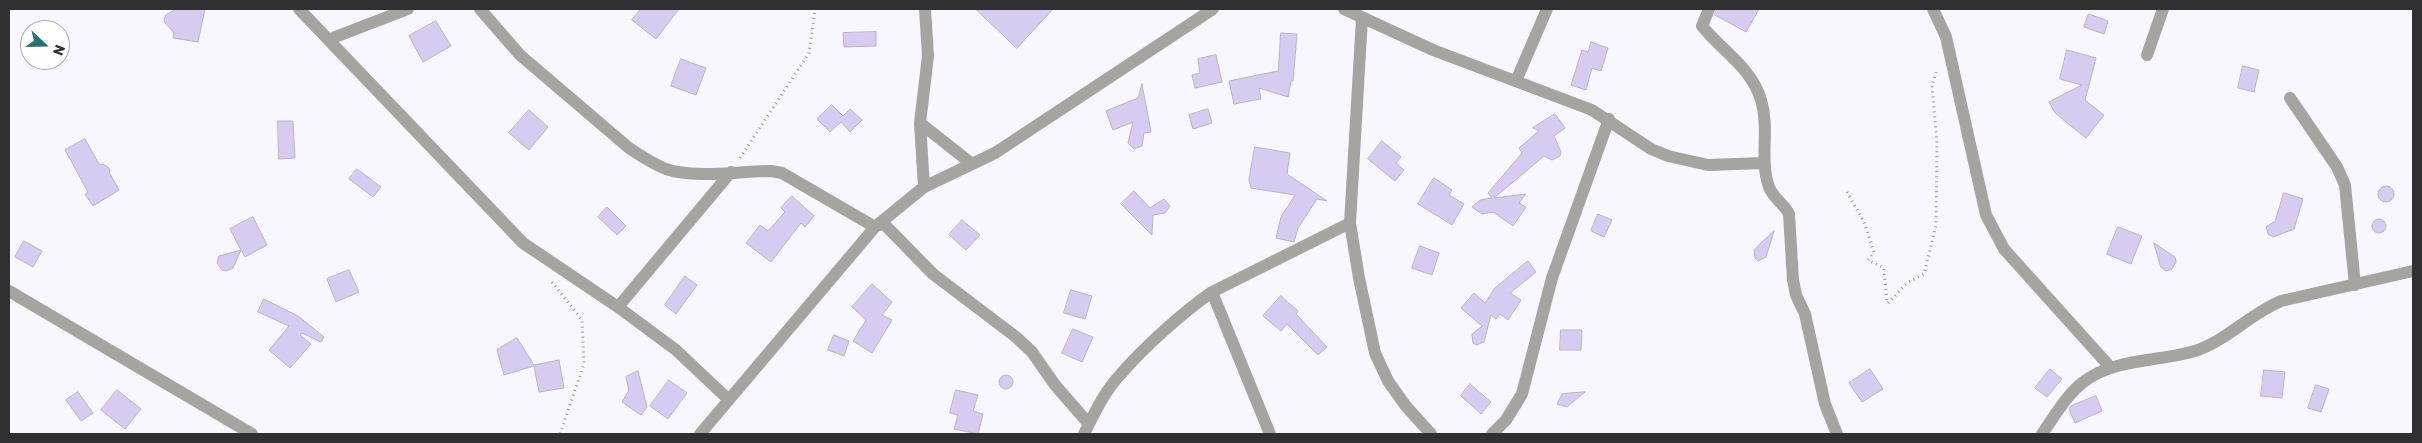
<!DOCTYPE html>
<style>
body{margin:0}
#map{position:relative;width:2422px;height:443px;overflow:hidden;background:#f8f6fe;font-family:Rubik,sans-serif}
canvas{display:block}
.frame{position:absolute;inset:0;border:10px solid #302f32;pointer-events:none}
.north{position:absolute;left:20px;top:20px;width:50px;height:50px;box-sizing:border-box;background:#fff;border:1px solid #acacad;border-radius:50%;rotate:111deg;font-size:14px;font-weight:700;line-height:20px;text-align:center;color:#302f32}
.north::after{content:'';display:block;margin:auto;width:18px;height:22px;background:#277177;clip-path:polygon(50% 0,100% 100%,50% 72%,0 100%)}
</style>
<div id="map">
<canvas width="2422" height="443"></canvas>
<div class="frame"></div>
<div class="north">N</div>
</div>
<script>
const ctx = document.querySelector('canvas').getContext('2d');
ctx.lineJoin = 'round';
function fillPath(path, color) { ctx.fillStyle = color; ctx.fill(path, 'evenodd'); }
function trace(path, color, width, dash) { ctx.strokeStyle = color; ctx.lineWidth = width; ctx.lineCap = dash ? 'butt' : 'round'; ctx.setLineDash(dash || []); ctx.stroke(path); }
const building = new Path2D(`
 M177,9H205L198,42L173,38L174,33L165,23L164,19L166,15Z
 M641,9H679L656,39L632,20Z
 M976,9H1053L1017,48Z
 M1717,9H1759L1746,32L1715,15Z
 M2089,14L2108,21L2104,34L2084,27Z
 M436,21L451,46L423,62L409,36Z
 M876,32V46L844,47L843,33Z
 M1281,33L1297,34L1293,81H1291L1288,97L1259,88L1261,99L1234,104L1229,81L1278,71Z
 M1591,42L1608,48L1601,71L1592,68L1586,90L1571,85L1582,50L1588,52Z
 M2067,50L2096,58L2085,100L2104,115L2086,138L2055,113L2049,102L2082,85L2060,79Z
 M1216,55L1222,82L1195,88L1192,75L1200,73L1198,59Z
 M681,59L706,68L696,95L671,86Z
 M2243,66L2259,70L2254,92L2238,88Z
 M1142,84L1151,132L1144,133L1142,146L1134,149L1128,143L1133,122L1113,130L1106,111L1138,98Z
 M832,105L843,116L850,109L862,120L850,132L841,122L830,132L817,119Z
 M1208,109L1212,123L1193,129L1189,115Z
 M529,110L548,127L529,150L509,133Z
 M1555,114L1565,128L1554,136L1561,152L1560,156L1552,160L1544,156L1494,198L1526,194L1519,203L1526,207L1513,226L1493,212L1482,214L1472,207L1480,200L1492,198L1488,193L1522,153L1519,148L1539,131L1533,128Z
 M278,121H293L295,158L279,159Z
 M85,139L99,164L105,165L109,168L110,174L119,190L93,206L85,194L88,192L65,150Z
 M1382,141L1401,157L1396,163L1404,170L1395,181L1368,159Z
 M1255,147L1290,153L1287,174L1327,201L1317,199L1298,228L1294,242L1276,238L1281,217L1295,195L1251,188L1249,180Z
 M357,169L381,187L373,197L349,179Z
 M1434,178L1452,190L1449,195L1464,204L1452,225L1418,204Z
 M2378 194a8 8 0 1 1 16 0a8 8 0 1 1-16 0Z
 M1134,191L1150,208L1164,199L1170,206L1165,213L1153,215L1152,235L1121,204Z
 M2284,193L2303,199L2294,229L2273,237L2268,234L2266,227L2275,221Z
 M792,196L814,216L805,227L801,223L771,262L746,243L760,225L768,231L785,212L781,208Z
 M607,207L626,226L617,235L598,217Z
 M1598,214L1612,220L1604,237L1591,231Z
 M253,217L267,245L245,257L241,250L233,268L226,271L222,270L217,263L219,256L241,250L230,229Z
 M2372 226a7 7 0 1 1 14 0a7 7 0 1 1-14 0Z
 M962,220L980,235L966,250L949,235Z
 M2118,227L2142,236L2131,264L2107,254Z
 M1774,231L1766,257L1758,261L1755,258L1754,250Z
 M24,241L42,251L33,267L15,257Z
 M2154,243L2175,257L2176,262L2172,269L2166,271L2161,267Z
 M1420,246L1439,253L1432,275L1412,268Z
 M1528,261L1536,272L1510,293L1521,300L1508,320L1500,314L1496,319L1491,315L1484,342L1476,345L1473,343L1472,334L1482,326L1461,308L1474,293L1485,303L1495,288Z
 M349,270L359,292L336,302L327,279Z
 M685,276L697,285L676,314L665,305Z
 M872,284L892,302L882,315L892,320L872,353L853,341L866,320L852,307Z
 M1071,290L1092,296L1085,319L1064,313Z
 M1281,296L1298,311L1296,314L1327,347L1318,355L1287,324L1281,331L1263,316Z
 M264,299L298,316L324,337L321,342L302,333L300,335L311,344L290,368L269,350L289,326L258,312Z
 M1073,329L1093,337L1082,362L1062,353Z
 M1561,330H1582L1581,350H1560Z
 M834,335L849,341L844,356L828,350Z
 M517,338L534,365L559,360L564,388L539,392L534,366L504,375L497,350Z
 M1870,369L1883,389L1862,402L1849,383Z
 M2050,369L2062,379L2047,397L2035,388Z
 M2264,370L2285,372L2282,398L2261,396Z
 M638,371L647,407L641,415L622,402L629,390L626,377Z
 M999 382a7 7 0 1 1 14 0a7 7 0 1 1-14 0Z
 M669,380L687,393L668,419L650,406Z
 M1470,384L1491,402L1481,414L1461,396Z
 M2316,385L2329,389L2321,412L2308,408Z
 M117,390L141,409L125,429L101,410Z
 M956,390L978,395L973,411L983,414L978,434L954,429L958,415L950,413Z
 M78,392L93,413L81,421L66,400Z
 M1585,392L1567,407L1557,404L1562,394Z
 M2096,396L2102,411L2075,423L2069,409L2071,406Z`);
fillPath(building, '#d6ccf1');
trace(building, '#b8b5bf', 1);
trace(new Path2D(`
 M740,158L809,53L815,9
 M1847,192L1864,222L1874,252L1868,260L1884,268L1887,302
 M552,282L582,320L584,364L560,434
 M1888,303L1907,283L1924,274L1936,225L1937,143L1932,86L1937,69`), '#99979d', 3, [1, 4]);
trace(new Path2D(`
 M299,9L523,243L618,307L676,350L729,400
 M480,9L520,55L629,148C641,156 653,164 666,169C695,179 740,171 771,171L782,173L875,227L883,223L933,274L1016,337L1032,352L1055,385L1089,424
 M1344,9L1433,50L1592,110L1651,149L1668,156L1708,165L1764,163
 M1709,9L1702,26C1722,51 1752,68 1761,100C1770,129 1759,159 1769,187C1773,198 1784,204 1789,214L1793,280L1796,295L1805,314L1825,404L1837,434
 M1933,9L1946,37L1986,215L2004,249L2111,368
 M1362,18L1350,223L1359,278L1375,353L1388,381L1405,405L1431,434
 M330,39L408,9
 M2147,55L2163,9
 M1516,81L1547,9
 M2290,98L2337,167L2345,185L2355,285
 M920,123L972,164
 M924,187L920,123L928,56L925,9
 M9,291L252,434
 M1212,292L1270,434
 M618,307L731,172
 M700,434L875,227L924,187L995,153L1213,9
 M1084,434C1094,414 1104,392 1120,375C1143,348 1183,312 1212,292L1350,223
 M1492,434L1506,420L1522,394L1552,278L1609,119
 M2042,434C2054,417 2065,397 2082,383C2113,358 2158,362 2195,351C2226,341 2250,314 2281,301L2413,271`), '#a6a4a0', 12);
</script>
